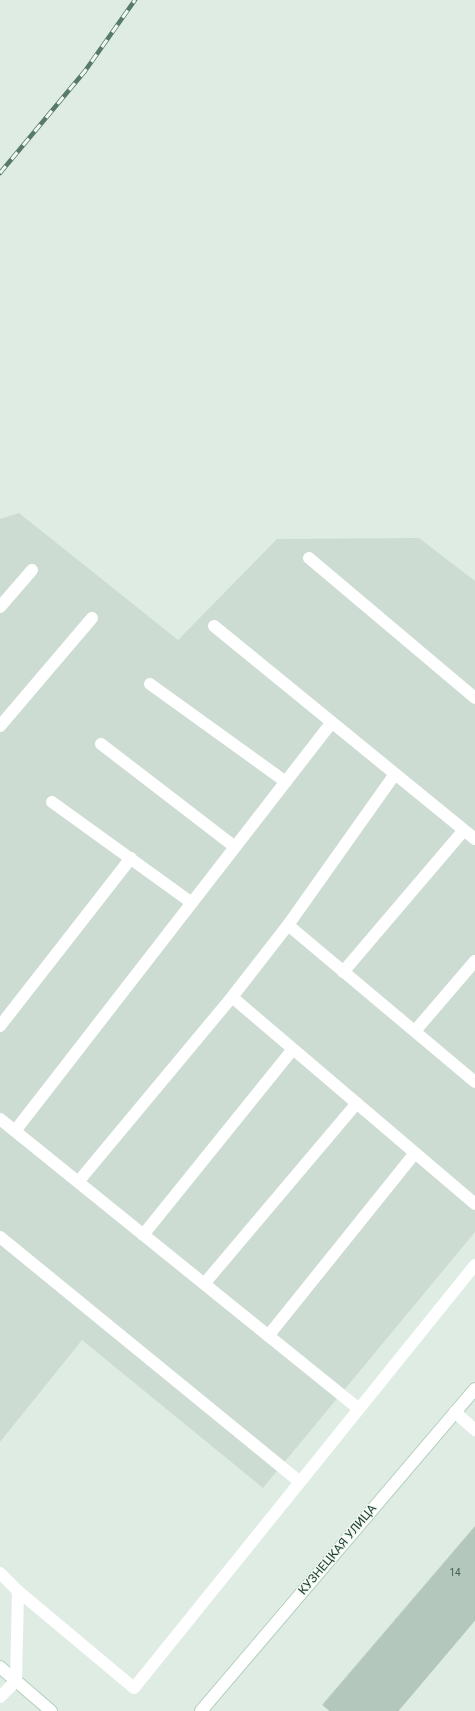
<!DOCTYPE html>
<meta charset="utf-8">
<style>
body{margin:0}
canvas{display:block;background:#dfece3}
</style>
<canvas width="475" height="1711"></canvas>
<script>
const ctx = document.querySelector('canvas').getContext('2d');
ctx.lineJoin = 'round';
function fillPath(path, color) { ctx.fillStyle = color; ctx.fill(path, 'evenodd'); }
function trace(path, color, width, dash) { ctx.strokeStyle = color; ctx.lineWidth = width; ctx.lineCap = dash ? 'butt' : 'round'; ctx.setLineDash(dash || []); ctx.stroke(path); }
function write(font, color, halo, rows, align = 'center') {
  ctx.font = font + ' Roboto,sans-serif'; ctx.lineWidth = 3; ctx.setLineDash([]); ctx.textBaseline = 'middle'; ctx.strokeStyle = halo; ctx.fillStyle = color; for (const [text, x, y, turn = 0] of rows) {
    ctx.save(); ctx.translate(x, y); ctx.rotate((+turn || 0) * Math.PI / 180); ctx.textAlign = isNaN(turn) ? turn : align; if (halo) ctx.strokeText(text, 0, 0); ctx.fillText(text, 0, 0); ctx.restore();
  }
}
fillPath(new Path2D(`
 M19,513L178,640L277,539L419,538L475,581V1232L263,1488L82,1340L0,1442V519Z`), '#cddcd2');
const building = new Path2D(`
 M475,1527V1620L398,1711H330L323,1705Z`);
fillPath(building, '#b4c7bc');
trace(building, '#b1c7b9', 1);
const secondary = new Path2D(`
 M0,1667L51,1711
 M201,1711L475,1389`);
trace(secondary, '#b1cdbd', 14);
trace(new Path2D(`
 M309,558L475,698
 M0,607L32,570
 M214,626L475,839
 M150,684L286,782
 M0,726L92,618
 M101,744L235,847
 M52,802L192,903
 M288,925L475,1082
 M343,972L464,830
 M232,997L475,1204
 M0,1026L131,858
 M415,1031L475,961
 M0,1119L359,1409
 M15,1131L332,722
 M78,1182L232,997L288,925L395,774
 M143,1235L293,1049
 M0,1237L300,1482
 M204,1284L357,1103
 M268,1336L415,1153
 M455,1412L475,1430
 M0,1573L18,1591
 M0,1697L16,1681L18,1591L134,1688L475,1265`), '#fff', 12);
trace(secondary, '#fff', 12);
const rail = new Path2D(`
 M0,173L85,71L135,0`);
trace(rail, '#587a6a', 4.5);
trace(rail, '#f0f8f2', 3, [9]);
write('10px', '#446052', null, [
 ["14",455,1573]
]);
write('12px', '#1e3e2f', '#f0f8f2', [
 ["КУЗНЕЦКАЯ УЛИЦА",338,1550,-50]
]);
</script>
